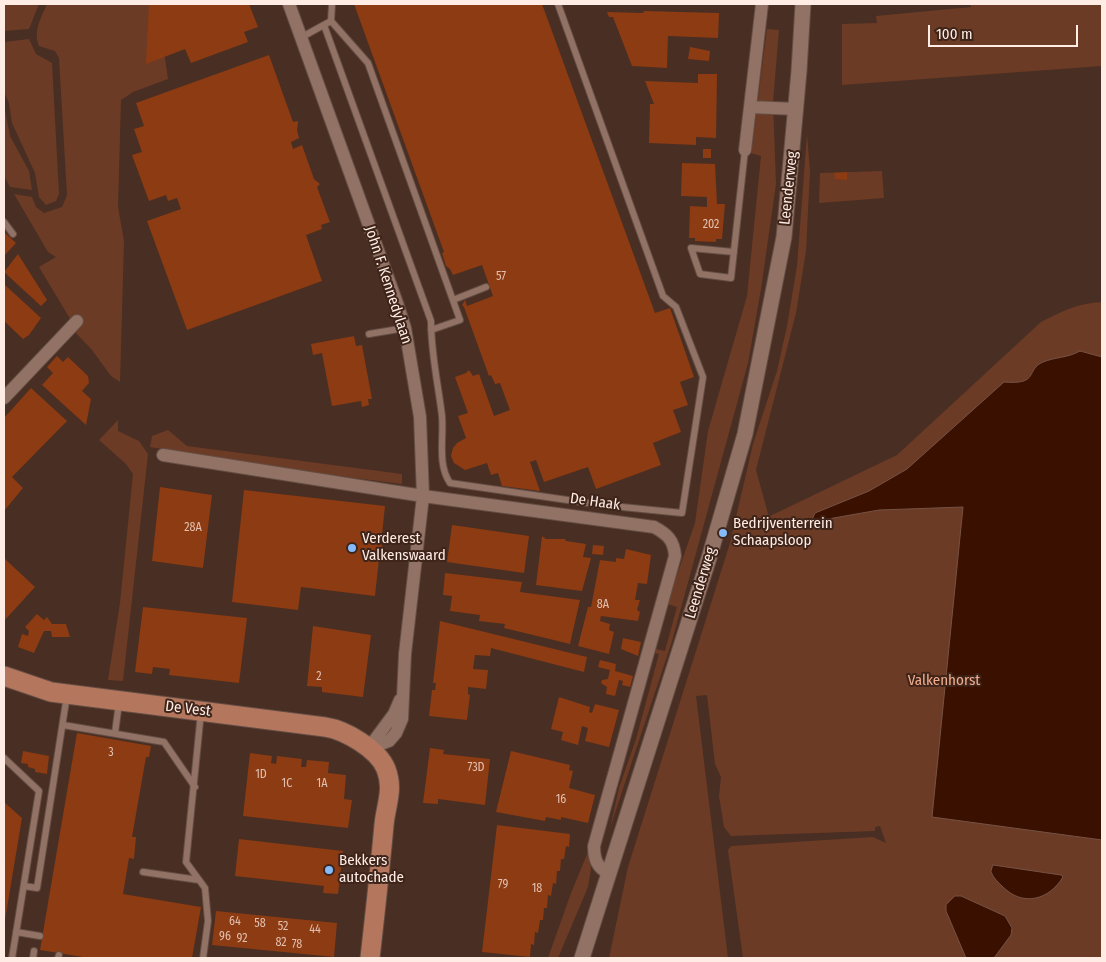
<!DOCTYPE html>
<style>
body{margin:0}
#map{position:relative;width:1106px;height:962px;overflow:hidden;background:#492e23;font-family:"Fira Sans Condensed",sans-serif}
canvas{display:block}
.frame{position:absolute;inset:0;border:5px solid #feece5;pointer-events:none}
.scale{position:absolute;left:928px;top:25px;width:150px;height:22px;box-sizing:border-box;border:2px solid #feece5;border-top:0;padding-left:6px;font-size:15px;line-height:18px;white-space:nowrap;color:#feece5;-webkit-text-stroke:4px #3e2419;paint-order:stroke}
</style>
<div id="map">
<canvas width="1106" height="962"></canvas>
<div class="frame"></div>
<div class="scale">100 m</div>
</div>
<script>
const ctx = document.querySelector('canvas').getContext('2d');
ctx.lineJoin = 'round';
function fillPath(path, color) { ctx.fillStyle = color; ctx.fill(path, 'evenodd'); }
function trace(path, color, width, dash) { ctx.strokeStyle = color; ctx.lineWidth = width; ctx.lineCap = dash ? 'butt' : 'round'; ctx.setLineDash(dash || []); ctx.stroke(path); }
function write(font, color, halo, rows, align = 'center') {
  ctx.font = font + ' "Fira Sans Condensed",sans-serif'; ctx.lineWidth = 4; ctx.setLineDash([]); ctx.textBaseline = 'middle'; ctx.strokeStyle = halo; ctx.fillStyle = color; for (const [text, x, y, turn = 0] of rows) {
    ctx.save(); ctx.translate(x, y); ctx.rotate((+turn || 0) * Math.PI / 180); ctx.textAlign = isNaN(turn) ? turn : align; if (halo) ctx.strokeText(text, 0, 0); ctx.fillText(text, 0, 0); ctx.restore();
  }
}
fillPath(new Path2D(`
 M4,4H39L29,29L4,31Z
 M47,4H152L161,31L168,79L133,92L121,100L118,207L124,241L120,382L111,376L92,350L76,333L72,322L39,267L56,257L48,252L14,194L32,197L36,207L44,213L62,207L67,195L59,58L55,51L39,46C33,31 41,18 47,4Z
 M971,4H1102V66L842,85V24L877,23L876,16L971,7Z
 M767,29L779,30L773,102L776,184L761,289L748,363L672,641L610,828L619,788L636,739L659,654L655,653L656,649L665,651L677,607L667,604L695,523L708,431L747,296L761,156L751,153Z
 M29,39L36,54L52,63L59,194L56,201L46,205L39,197L35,173L12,123L9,103L4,92V42Z
 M4,105L10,136L29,171L32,190L10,187L4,176Z
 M807,134L810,171L806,251L796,313L756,470L772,528L770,516L897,455L1041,322C1062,311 1079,303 1102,302V958H743L728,850L731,846L873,837L886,843L880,826L875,827V831L731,836L724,827L719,796L721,777L715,764L707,695L696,696L728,958H609L628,867L730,543L753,444L777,371L787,326L797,266Z
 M882,171L884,198L819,203L820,173Z
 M118,420V431L139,441L148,454L123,681L108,680L120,603L133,474L126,464L99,440Z
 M168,430L187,446L402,474V484L268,467L150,447L152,436Z
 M588,852L591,869L588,887L558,958H548L571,893Z`), '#6c3b25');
const water = new Path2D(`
 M1080,351L1102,357V840L932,817L963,507L879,510L811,522L815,513L869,491L907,469L1004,382C1040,385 1025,370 1043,362C1055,357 1068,358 1080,351Z
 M993,865L1061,875L1063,877C1049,900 1023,907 1003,887C999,883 993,878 991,872Z
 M955,896H961L1005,916L1012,928L1011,935L994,958H966L946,911V905Z`);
fillPath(water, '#3a1000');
trace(water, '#755245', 1);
fillPath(new Path2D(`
 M149,4H249L258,27L244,32L248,42L191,63L185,49L146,64Z
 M354,4H542L655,313L670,308L694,377L680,382L688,405L673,410L681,432L653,443L661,465L596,489L588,467L544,482L536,460L530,462L540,491L502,486L498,473L491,475L487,463L465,470L454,463L451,456L453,448L457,443L466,438L458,416L468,413L455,377L466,373L469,370L473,376L479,374L494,416L510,410L500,383L495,384L491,375L489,376L464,307L462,305L465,300L467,306L493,296L482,265L453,275L450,269L446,266L442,253L444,252Z
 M644,11L719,13L718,38L668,36L667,68L632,66L613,17H609L607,12L643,13Z
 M690,47L710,51L709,61L688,59Z
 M269,55L293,122L298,121V123L297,130L299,138L291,142L293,149L302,145L314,179L320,184L317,187L330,222L321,225L322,229L306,235L322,281L187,330L147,221L181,209L177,198L168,201L166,195L149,201L132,155L142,152L134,129L144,126L136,103Z
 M698,74H717L716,138L696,137V145L649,143L650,104H654L645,81L698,83Z
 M703,149H711V158H703Z
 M682,163L715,164L717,204H725L722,239H716V242L695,241V238H689L690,206L707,207V197L681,196Z
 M847,172V180L835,179L834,173Z
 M4,232L16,243L4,256Z
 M18,254L47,300L41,306L4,272Z
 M4,284L41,318L29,335L23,339L4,321Z
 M354,336L356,346L362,345L372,399H368L369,405L362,407L361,401L332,406L322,353L313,355L311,344Z
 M57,356L63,362L68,357L88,376L89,383L82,391L91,399L86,425L42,385L53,373L47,367Z
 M31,388L67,421L12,477L23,488L4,511V418Z
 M160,487L212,495L203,568L152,561Z
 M244,490L385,506L381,544L384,548L383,555L379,559L375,596L301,587L298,610L232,602Z
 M452,525L529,536L524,573L447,562Z
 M542,536L546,539H565L566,541L586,544L583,557L591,558L582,591L536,585Z
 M593,545L604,546L603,555L592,554Z
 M626,549L651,555L647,584L638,583L635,600H640L637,610L640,612L638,621L601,616L600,621L610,624L609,630L614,632L609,654L578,646L588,607H591L600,560L616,562V558L624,559Z
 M4,558L35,587L4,621Z
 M445,573L522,582L520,592L580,600L570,644L504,628L505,624L479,621L480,615L450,611L452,596L443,595Z
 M143,607L247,618L239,683L169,675L170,669L153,667L152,674L135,672Z
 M37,614L44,620L47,617L52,624H66L70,637H52L51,631H44L34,653L18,647L22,634L28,636L29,631L25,627Z
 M440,621L587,657L584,672L491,648L490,656L475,655L473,669L488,670L486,689L468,687V694L470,695L467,720L429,716L432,690H435L436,683H433Z
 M313,626L371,635L363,697L322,692V687L307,686Z
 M623,638L641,642L638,656L621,649Z
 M600,660L616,664L615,671L633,676L630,687L622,685L623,681L619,680L615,696L606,694L607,687L601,683L602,680L608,679L610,670L598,667Z
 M559,697L590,707L589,712L592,713L595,704L619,710L609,747L585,741L588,728L582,726L578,745L561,740L563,732L551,729Z
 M77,733L151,746L149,757H146L132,837H136L134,859L129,858L123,894L201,907L192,958H89L40,950Z
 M430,748L444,750L443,754L490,759L485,805L438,799V804L423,803Z
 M23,751L49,756L47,774L35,772V769L28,767V764L21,763Z
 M511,751L570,765L569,770L573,771L569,788L595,795L588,823L561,817V820L546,817L545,821L496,812Z
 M250,753L272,756L271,763L276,764L277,756L302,759L301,767H306L307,760L329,762L328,773L346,775L344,799L352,800L348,828L243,816Z
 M4,802L22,818L5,920H4Z
 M497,825L570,834L569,847L566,846L564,859H561L560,871H557L556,884L553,883L551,896L548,895L547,908H544L543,920H540L538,933L535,932L534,945L531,944L530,957L482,952Z
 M239,839L343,851L338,894L323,893L324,886L235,876Z
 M216,911L337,923L334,957L212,945Z`), '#8c3b12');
const service = new Path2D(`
 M331,21L368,63L460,320L431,330
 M324,25L431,321C431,354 438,383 442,416C444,438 437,464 450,483L602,505L682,513L703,377L676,307L663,296L558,4
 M302,37L331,21L332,4
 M4,222L13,234
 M734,252L691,248L700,274L731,278L745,150
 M453,300L486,287
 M369,334L405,328
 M201,712L186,862L205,888L208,921L203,958
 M63,725L164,742L195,787
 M115,733L119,703
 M4,758L39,791L12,958
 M143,872L199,880
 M24,886L37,888L67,695
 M16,932L40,936
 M33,958L34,951
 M58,958L59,955`);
const minor = new Path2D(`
 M289,4L397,303L405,328L420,417L423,496L405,654L402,719L396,733L389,741L368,749
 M750,107L796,109
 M745,150L762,4
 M4,398L77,321
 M163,455L423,496L654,527C667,534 674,540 675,556L594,846C594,859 597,868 609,873
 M368,749L394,714L400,700`);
const tertiary = new Path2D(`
 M582,958L709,558L745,434L784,237L799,71L803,4`);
const primary = new Path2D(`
 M4,676L51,692L325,727C345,730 378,749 386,769C394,790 386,804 384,825C380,869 375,914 370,958`);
trace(service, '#644e44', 8);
trace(minor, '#644e44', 14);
trace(tertiary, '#644e44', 17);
trace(primary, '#644e44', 21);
trace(service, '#917265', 6);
trace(minor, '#917265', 12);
trace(tertiary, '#917265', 15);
trace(primary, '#b4775e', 19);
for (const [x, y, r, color] of [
 [723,533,5,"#86bbfb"],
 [352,548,5,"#86bbfb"],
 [329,870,5,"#86bbfb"]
]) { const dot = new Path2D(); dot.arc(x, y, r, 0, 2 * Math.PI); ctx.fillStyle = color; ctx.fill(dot); trace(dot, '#3e2419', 2); }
write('12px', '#e2c0b0', null, [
 ["202",711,225],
 ["57",501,277],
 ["28A",193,528],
 ["8A",603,605],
 ["2",319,677],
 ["3",111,753],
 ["73D",476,768],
 ["1D",261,775],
 ["1C",287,784],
 ["1A",322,784],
 ["16",561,800],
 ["79",503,885],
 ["18",537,889],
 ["64",235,922],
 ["58",260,924],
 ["52",283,927],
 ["44",315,930],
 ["96",225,937],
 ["92",242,939],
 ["82",281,943],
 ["78",297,945]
]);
write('15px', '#feece5', '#3e2419', [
 ["Leenderweg",789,188,-84],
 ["John F. Kennedylaan",388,285,72],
 ["De Haak",595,502,8],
 ["Leenderweg",701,583,-73],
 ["De Vest",188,709,7]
]);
write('15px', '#feece5', '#3e2419', [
 ["Bedrijventerrein",733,524],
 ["Schaapsloop",733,541],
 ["Verderest",362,539],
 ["Valkenswaard",362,556],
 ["Bekkers",339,861],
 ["autochade",339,878]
], 'left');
write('15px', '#f1ac8e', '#3e2419', [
 ["Valkenhorst",944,681]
]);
</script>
